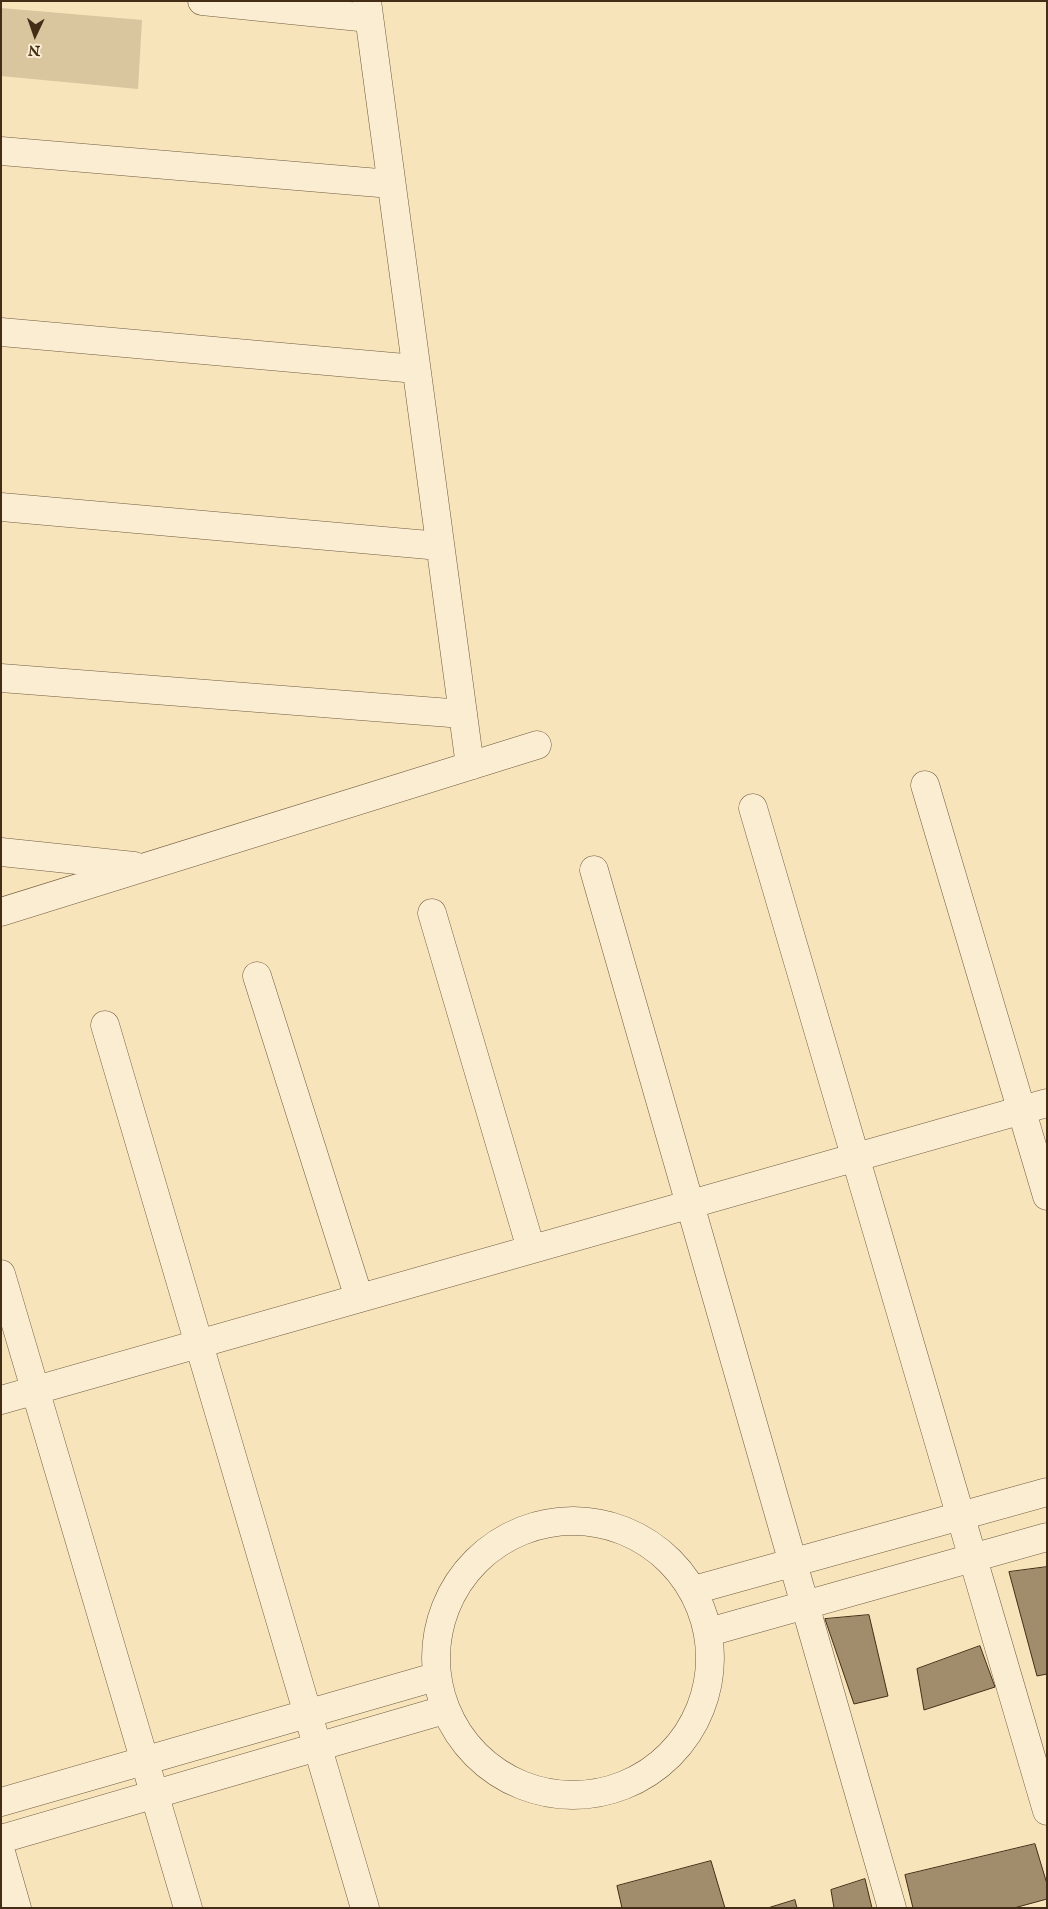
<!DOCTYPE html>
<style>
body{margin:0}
#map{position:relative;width:1048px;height:1909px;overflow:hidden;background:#f7e4ba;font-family:"IM FELL English",serif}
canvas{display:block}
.frame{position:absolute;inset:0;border:2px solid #442d17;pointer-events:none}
.north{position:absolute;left:10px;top:10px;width:50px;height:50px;-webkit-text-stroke:4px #faedd2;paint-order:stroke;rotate:183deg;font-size:14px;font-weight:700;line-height:20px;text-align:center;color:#442d17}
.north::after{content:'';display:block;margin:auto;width:18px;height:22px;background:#442d17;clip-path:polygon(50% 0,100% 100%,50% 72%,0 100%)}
</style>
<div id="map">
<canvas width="1048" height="1909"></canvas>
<div class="frame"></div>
<div class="north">N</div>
</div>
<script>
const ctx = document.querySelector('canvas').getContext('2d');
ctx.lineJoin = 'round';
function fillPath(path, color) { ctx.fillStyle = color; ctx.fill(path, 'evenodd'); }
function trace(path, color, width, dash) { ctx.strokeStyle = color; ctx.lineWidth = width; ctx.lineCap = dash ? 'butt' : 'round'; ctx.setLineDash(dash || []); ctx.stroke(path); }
fillPath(new Path2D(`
 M1,8L142,20L138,89L1,76Z`), '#d9c59e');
const building = new Path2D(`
 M1047,1567V1674L1037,1676L1009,1572Z
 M869,1615L888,1696L854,1704L825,1619Z
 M980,1646L995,1687L924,1710L917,1669Z
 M1035,1844L1047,1884V1899L1014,1908H913L905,1875Z
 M711,1861L725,1908H622L617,1886Z
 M865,1879L872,1908H834L831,1890Z
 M795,1900L797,1908H768Z`);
fillPath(building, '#a18c6c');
trace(building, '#442d17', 1);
const minor = new Path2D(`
 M202,1L369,18
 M367,1L470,766
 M1,151L391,184
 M1,332L416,369
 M1,507L440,546
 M1,678L463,714
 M925,785L1047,1196
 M753,808L1047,1811
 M1,852L134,866
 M594,870L892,1908
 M1,912L537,745
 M432,913L531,1249
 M257,976L359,1298
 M105,1025L365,1908
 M1,1274L188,1908
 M1,1400L1047,1103
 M436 1658a137 137 0 1 1 274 0a137 137 0 1 1-274 0Z
 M694,1590L1047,1492
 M709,1632L1047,1537
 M1,1802L435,1677
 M1,1839L444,1710
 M1,1852L17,1908`);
trace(minor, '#715b40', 29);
trace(minor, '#faedd2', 28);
</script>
